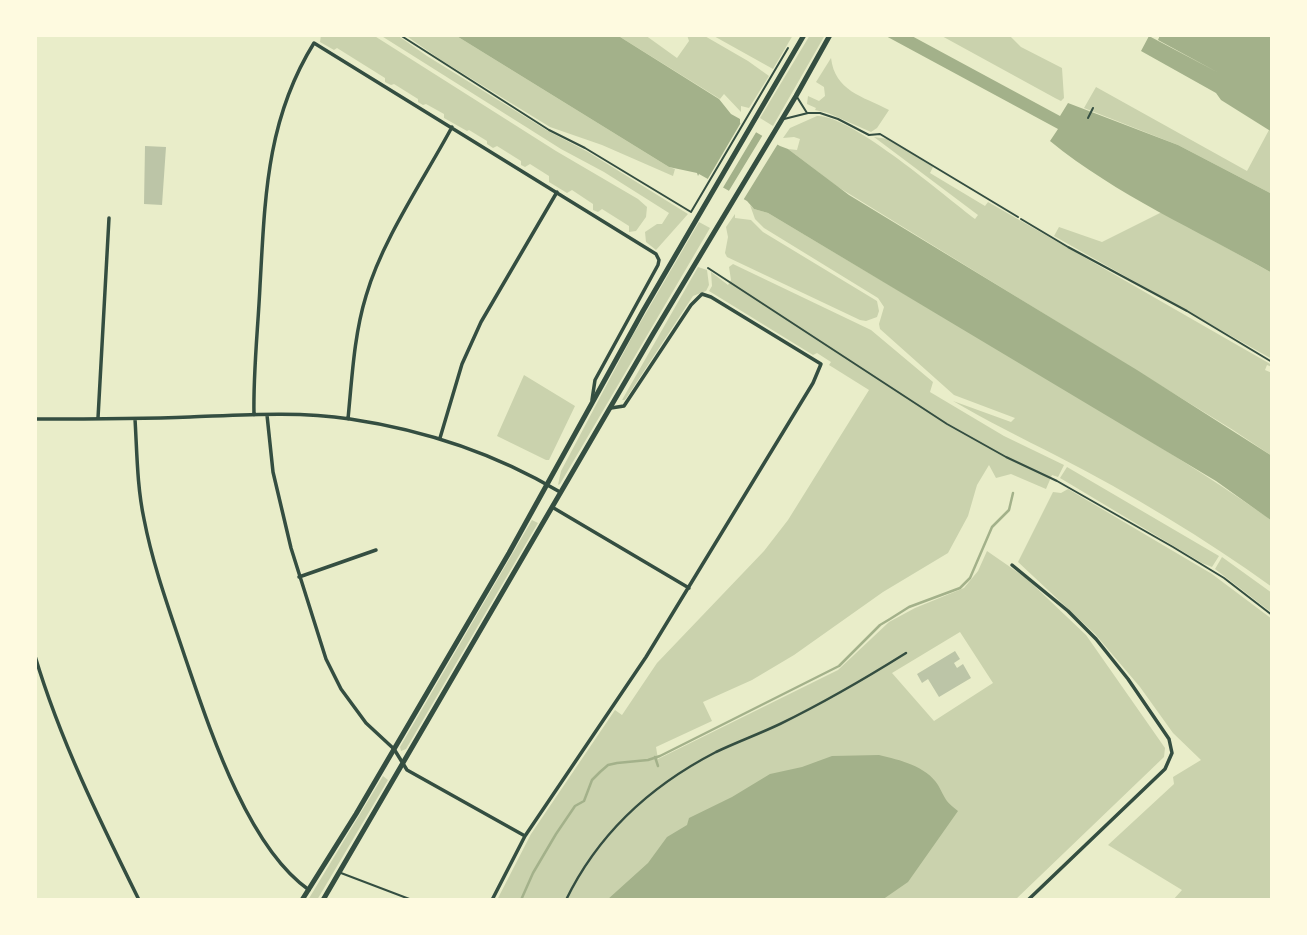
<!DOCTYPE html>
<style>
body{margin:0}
#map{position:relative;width:1307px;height:935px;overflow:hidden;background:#e9edc9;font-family:Bitter,serif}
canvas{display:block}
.frame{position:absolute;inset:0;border:37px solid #fefae0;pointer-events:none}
</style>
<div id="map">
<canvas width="1307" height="935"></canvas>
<div class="frame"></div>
</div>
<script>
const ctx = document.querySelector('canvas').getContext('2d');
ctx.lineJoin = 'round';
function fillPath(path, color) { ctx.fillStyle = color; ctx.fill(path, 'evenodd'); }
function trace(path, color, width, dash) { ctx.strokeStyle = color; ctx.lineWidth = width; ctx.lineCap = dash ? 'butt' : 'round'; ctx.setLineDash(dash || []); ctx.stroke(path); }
fillPath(new Path2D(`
 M321,35H373L556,151L638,199L647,207L646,217L636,231L629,232V226L602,209L598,212L593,210V204L572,190L567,193L549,182V176L530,164L525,167L521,165V161L497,146L493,148L487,144V141L469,130L467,131L444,118V114L426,104L423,105L418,102V99L394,84L391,85L385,82V78L337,48L334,50L320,42Z
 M380,35H397L427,56L548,131L588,152L688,214L656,250L646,242L645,232L657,224H662L669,213L604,172L561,149Z
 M405,35H455L669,167L675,169L673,176L602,145L550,127L441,60Z
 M617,35H645L677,58L689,41L687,35H703L748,61L769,76L749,108L741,106V112L724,94L720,99Z
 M712,35H793L773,69Z
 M810,35H825L773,126L760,118Z
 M940,35H1009L1021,47L1062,68L1064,98L1061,101L1055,98Z
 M831,58C835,91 862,96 889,110L877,128L871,132L828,113L815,110L816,108L807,104L808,96L819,101L825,96L824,87L816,82Z
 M1096,87L1247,171L1269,130L1272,132V194L1178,145L1084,108Z
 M817,116C850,114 946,197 975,219L978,215L874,137L888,139L933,167L930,173L985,206L988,202L1272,365V367L1267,365L1265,370L1272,373V456L1233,430L838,187L788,149L797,150L800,139L794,137L783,138L790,128Z
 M750,205L754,209L768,213C878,279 989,343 1098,409C1154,443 1210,477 1264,515L1272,521V587C1204,538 1131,494 1057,456C1022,438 987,421 953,401L1011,422L1015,418L954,395L880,329L879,324L884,307L878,298L764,228L755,219Z
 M1162,212L1272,273V359L1054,236L1059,227L1102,242Z
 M735,214V218L751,220L763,232L877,301L879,311L877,317L866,321L860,320L727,257L725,253L728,237L726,227Z
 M699,222L710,228L560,484L558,485L561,471L633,335Z
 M733,264L871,330L933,382L930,392L1004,436L1064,465L1058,477L1052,475L1046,489L1011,474L996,478L989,465L977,485L968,516L948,553L883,592L794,655L752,680L703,702L712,721L656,747L658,759L838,670L889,622L915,608L964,588L978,571L987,551L1026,578L1086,635L1165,748L1164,757L1015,900H497L531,834L615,710L622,715L657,663L764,551L788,520L869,390L829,365L831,362L817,353L813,355L709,291L712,286L711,272L728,285L731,280L729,267ZM960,632L993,683L934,721L892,673Z
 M698,267L707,270L709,285L706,291L693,296L625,400H622Z
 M524,375L575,406L549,460H546L497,436Z
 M1067,467L1219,556L1212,567L1202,563L1060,478Z
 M1068,489L1212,574L1272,619V900H1173L1182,890L1108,845L1174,784L1173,777L1201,760L1173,733L1140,687L1095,634L1018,562L1053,492L1061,493Z
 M532,520L538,523L406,749L401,751L400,747Z
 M1222,557L1272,593V613L1215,569Z
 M383,776L388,780L317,900H308Z`), '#cad2ad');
fillPath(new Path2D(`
 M455,35H617L719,99L731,114L740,119V123L780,146L788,149L849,195L1137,370L1272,456V521L1216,481L768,213L754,209L747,201L699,174L698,176L697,173L669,167Z
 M884,35H910L1060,116L1068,103L1178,145L1272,194V273C1197,230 1116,195 1050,141L1058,129Z
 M1160,35H1272V132L1221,100L1216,93L1141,51L1149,36L1217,72L1158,40Z
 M879,755C900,760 926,766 938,785C946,799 944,800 958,811L908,882L882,900H607L648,863L667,837L687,825L689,818L732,797L770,774L802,767L832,756Z`), '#a3b18a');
fillPath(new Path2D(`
 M743,119L758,129L721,191L706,182Z
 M764,133L779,142L742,202L727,194Z`), '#e9edc9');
trace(new Path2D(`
 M655,757L658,766
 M521,900L533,873L556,834L575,806L584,801L592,780L600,772L608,765L617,763L648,760L660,756L839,666L880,625L890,619L909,607L960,588L970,578L992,527L1009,510L1013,493`), '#a3b18a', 2.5);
fillPath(new Path2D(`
 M145,146L166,147L162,205L144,204Z
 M955,651L960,659L954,663L957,668L963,664L971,678L939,697L928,679L922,683L917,674Z`), '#bcc5a7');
trace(new Path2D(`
 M400,35L549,130L585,148L691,212L788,48
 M1088,118L1093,108
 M1021,219L1068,247L1187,311L1272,362
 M708,268L947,424L1006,457L1057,481L1173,547L1224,578L1272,615`), '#344e41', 2);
trace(new Path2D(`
 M797,97L807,113
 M784,119L808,113H820L838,119L869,135L880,134L1018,217
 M341,873L412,900`), '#344e41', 2);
trace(new Path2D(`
 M566,900C598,834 652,785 716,752C737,742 759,734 780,724C823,703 866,678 906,653`), '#344e41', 2.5);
trace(new Path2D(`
 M254,415C253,373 258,329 260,286C265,199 266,120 314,43L656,254L659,260L658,265L595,380L592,400
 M267,415L273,472L291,548L326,659L341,689L366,723L394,749L407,770L525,836
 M98,418L109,218
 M35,419C87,419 138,419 190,417C243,415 297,411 350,419C424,430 496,454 560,492
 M135,419C137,452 137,486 144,519C153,566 170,612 185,657C209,727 247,847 309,890
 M348,419C352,378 354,335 366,296C382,240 424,179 452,127
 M440,438L462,364L481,322L557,192
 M552,507L689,588
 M1012,565L1068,611L1096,639L1128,679L1169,739L1172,753L1165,769L1028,900
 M299,577L376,550
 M35,656C60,740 100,821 139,900
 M492,900L525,836L646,657L813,383L821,364L711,297L702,294L691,305L624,406L611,408`), '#344e41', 3.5);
trace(new Path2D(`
 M302,900L356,814L509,553L643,311L804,35
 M323,900L653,334L796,96L830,35`), '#344e41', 5);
</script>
